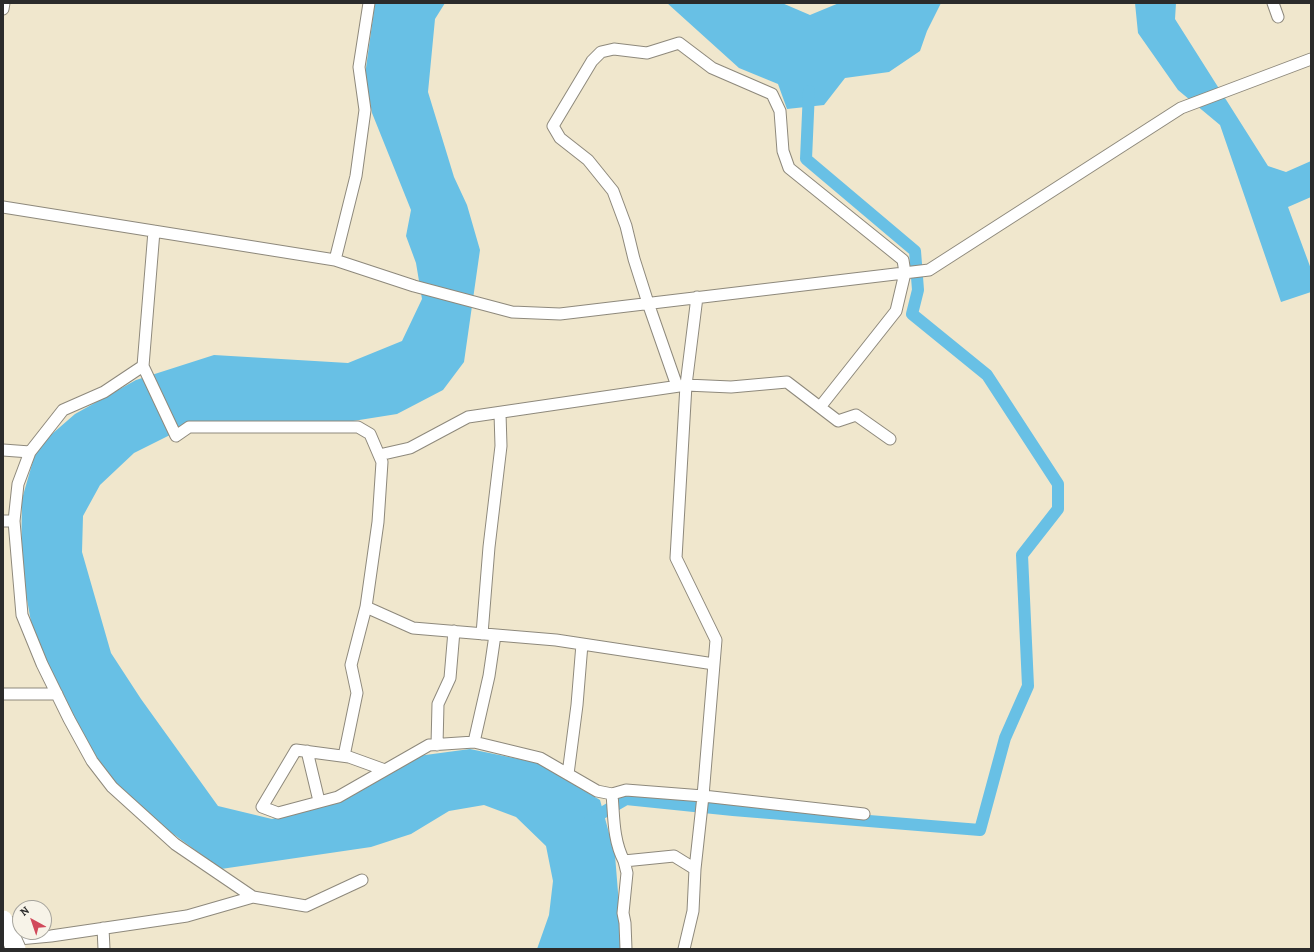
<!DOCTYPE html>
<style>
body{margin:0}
#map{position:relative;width:1314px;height:952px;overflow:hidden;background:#f0e7cd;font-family:Alegreya,serif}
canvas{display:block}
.frame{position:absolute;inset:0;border:4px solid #2b2b2b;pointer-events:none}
.north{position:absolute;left:12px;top:900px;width:40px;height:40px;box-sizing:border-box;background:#f7f3e8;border:1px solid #a5a39c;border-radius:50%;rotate:320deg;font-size:11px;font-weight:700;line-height:16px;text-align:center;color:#2b2b2b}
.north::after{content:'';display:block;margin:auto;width:14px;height:18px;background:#d1495b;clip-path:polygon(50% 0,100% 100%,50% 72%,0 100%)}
</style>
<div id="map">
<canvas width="1314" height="952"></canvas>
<div class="frame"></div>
<div class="north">N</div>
</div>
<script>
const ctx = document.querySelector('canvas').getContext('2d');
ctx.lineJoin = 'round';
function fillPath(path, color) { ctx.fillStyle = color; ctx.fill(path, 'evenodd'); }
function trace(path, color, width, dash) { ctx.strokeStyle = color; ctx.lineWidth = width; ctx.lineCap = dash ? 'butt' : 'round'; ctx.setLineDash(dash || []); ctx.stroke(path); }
fillPath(new Path2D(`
 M375,3H445L435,19L428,92L454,177L467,205L480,250L464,362L443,390L397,414L353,421L186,427L134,453L100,485L83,516L82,552L111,653L141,699L218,806L272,819L341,801L418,756L470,749L538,763L600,800L615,855L620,917V949H537L549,915L553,881L546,846L516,817L484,805L449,811L411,834L371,847L221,869L165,828L109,777L80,730L33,633L21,566L22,499L37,447L75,414L136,380L214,355L348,363L402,341L422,299L416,263L406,236L411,210L372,113L365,75Z
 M667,3H782L810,15L839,3H941L927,31L920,51L889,72L845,78L824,105L787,109L778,84L739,68Z
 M1135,3H1176L1175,19L1268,166L1286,172L1311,161V197L1288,207L1311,269V292L1281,302L1220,125L1178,90L1138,33Z`), '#68c0e5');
trace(new Path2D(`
 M590,820L626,799L733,810L980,830L1005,738L1028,686L1022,555L1058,509V484L987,375L912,314L918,290L915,251L806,159L809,91`), '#68c0e5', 12);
const street = new Path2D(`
 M1273,3L1278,17
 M3,9L4,3
 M3,207L335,260L414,286L512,312L560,314L929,270L1181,108L1311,59
 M154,231L143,366L176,436L189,427H358L370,434L382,462L378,522L366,607L413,628L556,640L714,664
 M335,260L356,176L365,110L359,67L369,3
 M697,297L686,385L676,558L716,640L703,796L864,814
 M143,366L104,392L63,410L30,452L18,484L14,521L22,615L42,664L69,719L92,761L112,787L175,844L253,897
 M677,386L648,303L634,259L626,226L613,191L588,160L560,138L553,126L592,61L601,52L614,49L647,53L679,43L712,68L772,94L780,111L783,151L789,168L903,260L905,273L896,311L820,407
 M3,450L30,452
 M379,455L410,448L468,417L686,385L731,387L787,382L838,421L856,415L890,439
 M3,521H14
 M482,634L489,547L501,446L500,413
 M3,694H57
 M474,742L489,676L495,635
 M437,745L438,704L450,678L454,631
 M307,751L319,801
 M344,756L357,693L351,665L366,607
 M385,770L349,757L296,750L262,807L278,813L338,797L429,745L474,742L540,758L597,791L612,794C614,817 613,840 624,861L674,856L695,869L693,911L684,949
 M568,774L577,705L582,644
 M612,794L626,790L703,796L695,869
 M624,861L627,873L623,913L625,923L626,949
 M103,928L104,949
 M8,940L51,936L187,916L253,897L306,906L362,880`);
trace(street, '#8e897c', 13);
trace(street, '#fff', 11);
const highwayBridge = new Path2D(`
 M3,920L16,949`);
trace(highwayBridge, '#8e897c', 21, []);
trace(highwayBridge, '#fff', 19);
</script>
